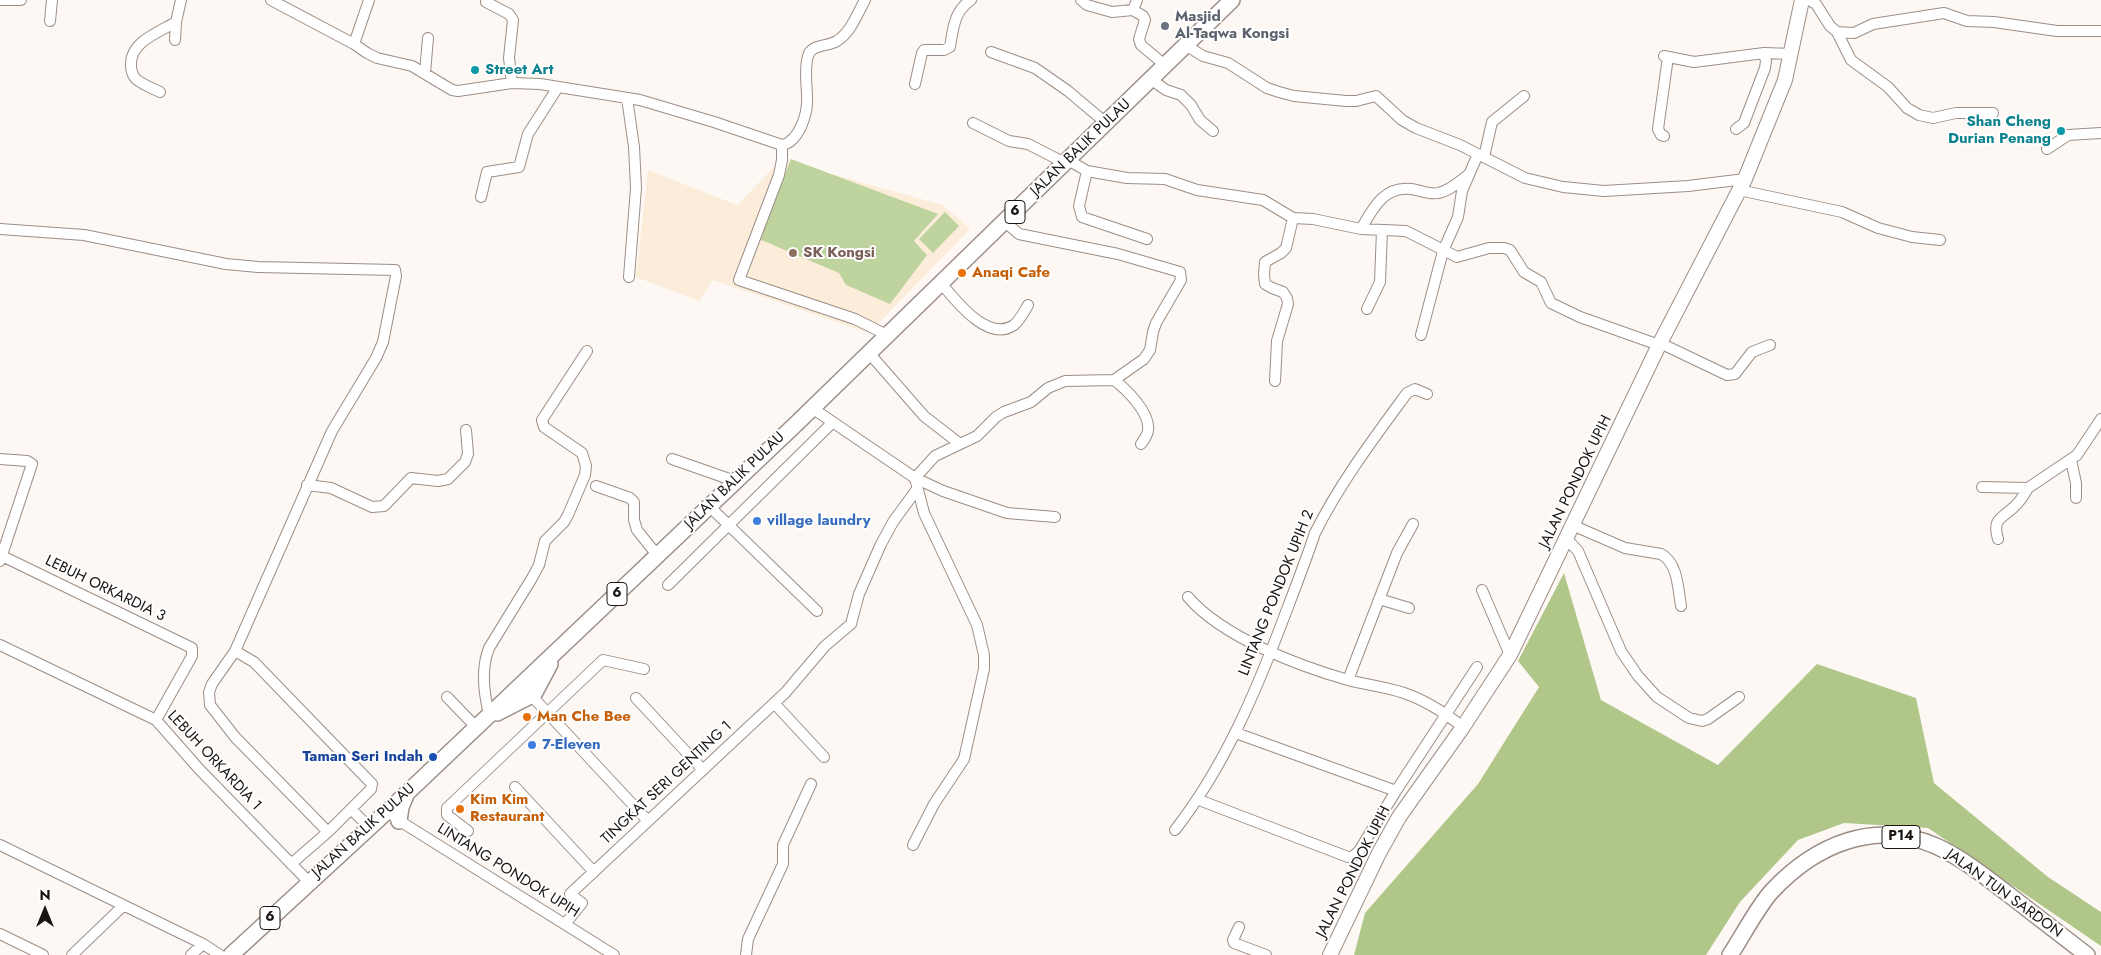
<!DOCTYPE html>
<style>
body{margin:0}
#map{position:relative;width:2101px;height:955px;overflow:hidden;background:#fef8f4;font-family:Jost,sans-serif}
canvas{display:block}
.north{position:absolute;left:20px;top:885px;width:50px;height:50px;-webkit-text-stroke:4px #fff;paint-order:stroke;rotate:0deg;font-size:14px;font-weight:700;line-height:20px;text-align:center;color:#1a1512}
.north::after{content:'';display:block;margin:auto;width:18px;height:22px;background:#1a1512;clip-path:polygon(50% 0,100% 100%,50% 72%,0 100%)}
</style>
<div id="map">
<canvas width="2101" height="955"></canvas>
<div class="north">N</div>
</div>
<script>
const ctx = document.querySelector('canvas').getContext('2d');
ctx.lineJoin = 'round';
function fillPath(path, color) { ctx.fillStyle = color; ctx.fill(path, 'evenodd'); }
function trace(path, color, width, dash) { ctx.strokeStyle = color; ctx.lineWidth = width; ctx.lineCap = dash ? 'butt' : 'round'; ctx.setLineDash(dash || []); ctx.stroke(path); }
function write(font, color, halo, rows, align = 'center') {
  ctx.font = font + ' Jost,sans-serif'; ctx.lineWidth = 4; ctx.setLineDash([]); ctx.textBaseline = 'middle'; ctx.strokeStyle = halo; ctx.fillStyle = color; for (const [text, x, y, turn = 0] of rows) {
    ctx.save(); ctx.translate(x, y); ctx.rotate((+turn || 0) * Math.PI / 180); ctx.textAlign = isNaN(turn) ? turn : align; if (halo) ctx.strokeText(text, 0, 0); ctx.fillText(text, 0, 0); ctx.restore();
  }
}
fillPath(new Path2D(`
 M781,160L943,205L970,229L869,333L713,280L699,301L636,277L648,170L737,205Z`), '#fcedda');
fillPath(new Path2D(`
 M791,159L938,214L914,241L927,255L890,304L846,285L839,273L759,239Z
 M945,212L959,226L933,253L919,239Z`), '#bfd39e');
fillPath(new Path2D(`
 M1564,573L1601,700L1718,765L1817,664L1916,698L1934,783L2048,877L2101,912V946L1928,828L1844,823L1798,840L1740,902L1706,955H1354L1365,913L1478,784L1539,687L1518,661Z`), '#b1c789');
const minor = new Path2D(`
 M0,0H21
 M271,0L354,44L367,53L377,58L412,66L452,90L458,91L512,83L540,84L640,100L714,122L782,145C799,142 808,113 807,98C807,84 804,69 808,56C811,44 827,47 837,41C851,32 857,14 865,0
 M1081,0L1087,5L1112,12L1133,10L1143,16L1145,20L1139,39L1141,45L1166,66
 M1809,0L1816,4L1830,26L1837,32L1851,60L1888,87L1907,108L1919,115L1933,118L1956,113H1993
 M486,2L509,14L513,20L509,58L512,83
 M1133,10L1137,0
 M50,21L52,0
 M1837,32L1854,33L1873,24L1944,13L1967,21L1994,22L2057,31H2101
 M175,40L176,22L181,0
 M354,44L369,0
 M1187,46L1203,56L1228,63L1267,88L1279,92L1294,96L1346,101H1356L1376,96L1402,120L1416,128L1460,145L1525,178L1563,187L1604,191L1688,186L1745,179
 M991,52L1035,68L1068,91L1106,123
 M1664,56L1694,62L1764,53L1792,54
 M425,73L428,38
 M1152,80L1166,90L1181,95L1191,105L1200,120L1213,131
 M915,84L922,53L924,50H944L950,47C953,29 954,11 971,0
 M160,92C152,88 143,85 136,79C132,75 131,71 131,65C130,42 159,32 176,22
 M627,98L634,147L636,188L629,277
 M973,123L1009,141L1028,144L1065,163
 M1736,129L1744,123L1765,68L1766,61L1764,53
 M1664,136L1661,135L1658,129L1668,57
 M782,145V160L779,175L739,280L855,319L887,335
 M2047,149L2068,135L2101,133
 M1484,157L1492,122L1524,96
 M1068,160L1087,171L1127,178L1165,179L1197,190L1263,200L1293,218L1313,219L1361,229L1406,231L1457,257L1489,248H1504L1510,250L1524,272L1541,282L1551,303L1580,317L1659,345
 M1087,171L1079,206L1082,217L1147,239
 M1739,190L1842,212L1878,228L1912,237L1940,240
 M481,197L487,172L519,167L528,134L558,87
 M1004,221L1019,234L1118,254L1180,272L1181,280L1156,323L1153,332L1150,350L1144,359L1114,380L1065,381L1048,388L1031,402L1004,412L996,417L977,436L935,456L915,478L943,491L1007,513L1055,517
 M0,229L84,235L226,264L258,267L395,270L396,276L383,342L376,358L332,431L235,651L212,684L209,692L210,705L235,737L328,832
 M1361,229C1373,208 1384,186 1411,189C1420,190 1429,195 1438,193C1449,191 1459,182 1468,175
 M941,283C956,301 988,343 1014,325C1020,320 1024,312 1028,305
 M1367,309L1380,282L1382,230
 M1421,335L1443,251L1458,217L1462,191L1478,154
 M1660,343L1727,375L1735,374L1752,352L1770,345
 M869,353L924,416L960,444
 M1114,380C1126,389 1151,413 1148,431C1147,436 1144,440 1141,444
 M1275,381L1277,341L1288,304L1287,298L1283,292L1272,288L1265,284L1264,275L1265,262L1281,253L1286,248L1293,218
 M812,408L915,478L924,513L977,625L984,655V669L964,759L934,804L913,845
 M0,459L27,461L32,464L0,561
 M672,459L735,481
 M2071,460L2076,483V498
 M307,485L331,488L372,507L384,506L411,478L438,481L448,479L465,462L468,454L466,430
 M596,486L630,498L634,502V520L637,530L657,555
 M1982,487L2028,488L2077,455L2101,419
 M709,506L817,611
 M1572,525L1625,548L1661,554C1678,563 1678,589 1681,606
 M1566,538L1578,551L1621,651L1638,676L1657,697L1689,718L1702,721L1708,719L1739,697
 M1998,539C1992,519 2001,519 2014,507C2020,502 2024,495 2028,488
 M2,556L192,648V656L156,720
 M668,585L832,423
 M1482,590L1510,655
 M1188,597C1222,637 1299,666 1348,680C1367,685 1386,687 1404,693C1425,700 1445,713 1463,727
 M1379,599L1409,608
 M0,645L156,720L199,769L309,882
 M235,651L254,662L372,784L371,789L328,832L291,864
 M1348,680L1397,553L1413,524
 M528,692L648,821
 M447,697L475,726
 M636,698L703,770
 M774,703L824,757
 M489,714C484,694 481,668 489,648L532,578L539,565L545,541L564,522L568,515L585,475L586,466L582,453L544,427L542,420L587,351
 M1236,733L1396,791
 M515,787L594,872
 M1199,800L1348,857H1352L1359,851L1396,791L1477,667
 M352,810L369,827
 M395,818L614,955
 M1175,830C1224,767 1255,694 1283,620C1294,591 1305,563 1315,533C1340,483 1374,438 1407,393L1415,389L1427,394
 M468,831L447,815V808L603,660L644,669
 M0,845L203,944L220,955
 M565,924L582,903L570,894L785,693L825,646L851,624L859,594L881,544L893,522L917,489
 M1239,927L1233,940L1234,943L1266,955
 M0,934L43,955
 M72,955L123,906
 M191,955L203,944
 M746,955L748,939L783,864V845L811,784`);
const secondary = new Path2D(`
 M1330,955L1379,853L1399,817L1463,727L1510,655L1659,345L1745,179L1785,80L1802,0`);
const primary = new Path2D(`
 M533,696L550,664
 M497,713L532,695
 M399,821L401,807L406,795
 M231,955L407,793L797,423L1232,0
 M1730,955C1742,937 1758,906 1772,891C1815,845 1874,819 1936,846C1962,858 1986,877 2008,894C2035,915 2061,935 2087,955`);
trace(minor, '#9c8e87', 12);
trace(secondary, '#9c8e87', 16);
trace(primary, '#9c8e87', 18);
trace(minor, '#fff', 10);
trace(secondary, '#fff', 14);
trace(primary, '#fff', 15);
for (const [x, y, r, color] of [
 [1165,26,5,"#6b7280"],
 [475,70,5,"#0f9aa8"],
 [2061,131,5,"#0f9aa8"],
 [793,253,5,"#8d6e63"],
 [962,273,5,"#e8710a"],
 [757,521,5,"#3f7fe0"],
 [527,717,5,"#e8710a"],
 [532,745,5,"#3f7fe0"],
 [433,757,5,"#1a4fb4"],
 [460,809,5,"#e8710a"]
]) { const dot = new Path2D(); dot.arc(x, y, r, 0, 2 * Math.PI); ctx.fillStyle = color; ctx.fill(dot); trace(dot, '#fff', 2); }
for (const [x, y, w] of [
 [1015,212,20],
 [617,594,20],
 [1901,837,38],
 [270,918,20]
]) { const box = new Path2D(); box.roundRect(x - w / 2, y - 11.5, w, 23, 4); ctx.fillStyle = '#fff'; ctx.fill(box); trace(box, '#1a1512', 1); }
write('bold 14px', '#1a1512', null, [
 ["6",1015,212],
 ["6",617,594],
 ["P14",1901,837],
 ["6",270,918]
]);
write('bold 15px', '#5b616d', '#fff', [
 ["Masjid",1175,17],
 ["Al-Taqwa Kongsi",1175,34]
], 'left');
write('bold 15px', '#0d838f', '#fff', [
 ["Street Art",485,70],
 ["Shan Cheng",2051,122,"right"],
 ["Durian Penang",2051,139,"right"]
], 'left');
write('15px', '#1a1512', '#fff', [
 ["JALAN BALIK PULAU",1081,148,-44],
 ["JALAN BALIK PULAU",735,481,-44],
 ["JALAN PONDOK UPIH",1576,482,-64],
 ["LEBUH ORKARDIA 3",105,589,26],
 ["LINTANG PONDOK UPIH 2",1277,593,-68],
 ["LEBUH ORKARDIA 1",214,761,47],
 ["TINGKAT SERI GENTING 1",667,783,-43],
 ["JALAN BALIK PULAU",364,831,-42],
 ["LINTANG PONDOK UPIH",508,871,32],
 ["JALAN PONDOK UPIH",1354,872,-63],
 ["JALAN TUN SARDON",2004,894,36]
]);
write('bold 15px', '#785e54', '#fff', [
 ["SK Kongsi",803,253]
], 'left');
write('bold 15px', '#c56008', '#fff', [
 ["Anaqi Cafe",972,273],
 ["Man Che Bee",537,717],
 ["Kim Kim",470,800],
 ["Restaurant",470,817]
], 'left');
write('bold 15px', '#366cbe', '#fff', [
 ["village laundry",767,521],
 ["7-Eleven",542,745]
], 'left');
write('bold 15px', '#164399', '#fff', [
 ["Taman Seri Indah",423,757]
], 'right');
</script>
